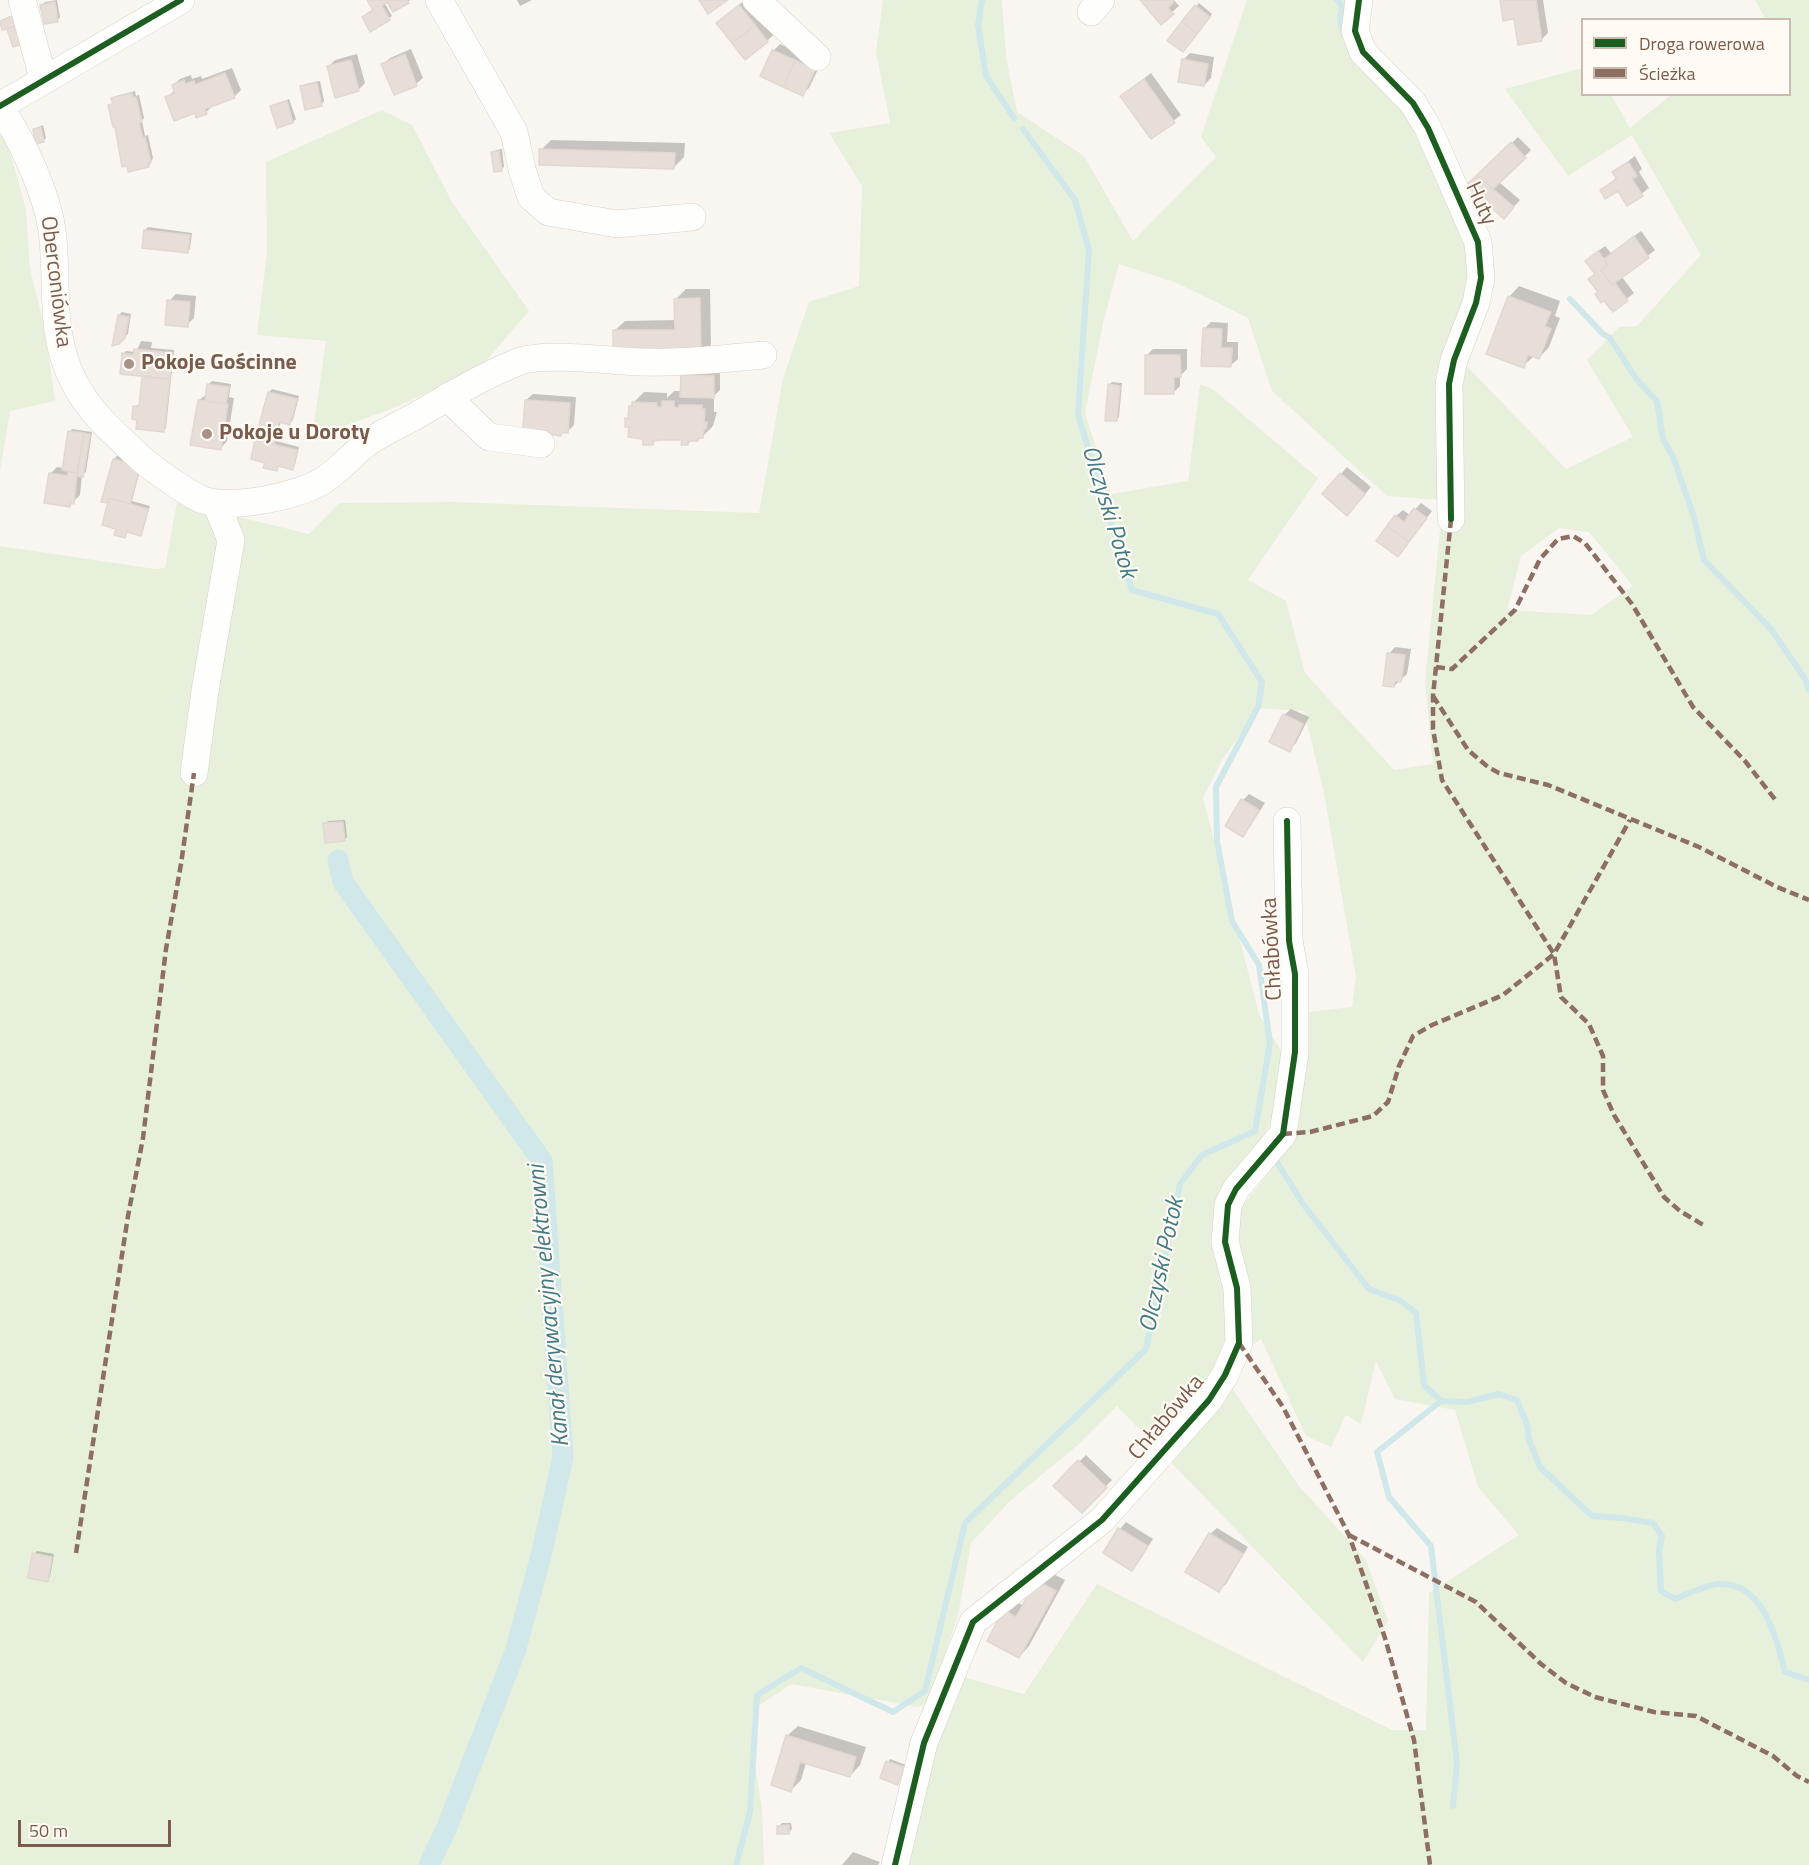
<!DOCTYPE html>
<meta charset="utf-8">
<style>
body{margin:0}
#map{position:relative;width:1809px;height:1865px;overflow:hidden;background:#f9f5f0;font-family:"Titillium Web",sans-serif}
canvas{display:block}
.legend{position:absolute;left:1581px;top:18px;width:210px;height:78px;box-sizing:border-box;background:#fffaf3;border:2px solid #cabbb1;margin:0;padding:8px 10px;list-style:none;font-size:18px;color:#7a5c4d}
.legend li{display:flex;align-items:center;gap:12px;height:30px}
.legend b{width:30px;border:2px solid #cabbb1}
.scale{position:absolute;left:18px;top:1820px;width:153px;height:27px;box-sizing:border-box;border:3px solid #7a5c4d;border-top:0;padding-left:8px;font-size:18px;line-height:21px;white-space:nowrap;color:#7a5c4d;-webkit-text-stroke:4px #fffaf3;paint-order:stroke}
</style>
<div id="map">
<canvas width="1809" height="1865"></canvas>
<ul class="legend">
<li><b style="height:8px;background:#1b5e20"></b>Droga rowerowa</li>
<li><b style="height:8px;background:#8d6e63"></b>Ścieżka</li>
</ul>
<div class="scale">50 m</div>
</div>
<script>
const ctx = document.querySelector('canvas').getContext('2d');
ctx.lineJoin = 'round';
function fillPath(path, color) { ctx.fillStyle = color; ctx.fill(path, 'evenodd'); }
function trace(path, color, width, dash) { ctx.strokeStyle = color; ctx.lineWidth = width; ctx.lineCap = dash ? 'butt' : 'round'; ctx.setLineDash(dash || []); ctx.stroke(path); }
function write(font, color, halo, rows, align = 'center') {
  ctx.font = font + ' "Titillium Web",sans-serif'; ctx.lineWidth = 4.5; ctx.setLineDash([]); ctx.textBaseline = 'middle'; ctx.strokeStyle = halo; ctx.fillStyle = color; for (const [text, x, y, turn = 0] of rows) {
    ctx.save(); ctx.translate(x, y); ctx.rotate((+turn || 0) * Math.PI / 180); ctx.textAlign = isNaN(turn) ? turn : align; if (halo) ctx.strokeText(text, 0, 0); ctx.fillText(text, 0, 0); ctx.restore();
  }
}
fillPath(new Path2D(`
 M883,0H1002L1006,57L1017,112L1084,156L1133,241L1216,157L1201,137L1247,0H1355L1353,33L1410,109L1475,258L1463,362L1566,469L1633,437L1587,360L1619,327L1637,326L1701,255L1632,135L1568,176L1505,89L1582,68V94L1611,95L1630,128L1671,95L1790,94V20L1764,19L1765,18L1755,0H1809V1865H902L926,1751L959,1676L1024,1694L1097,1584L1392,1730H1426L1429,1593L1519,1535L1478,1487L1455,1410L1395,1399L1376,1361L1361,1424L1346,1415L1331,1447L1306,1436L1261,1339L1219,1369L1299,1486L1366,1560L1388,1621L1363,1662L1117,1406L1080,1443L1010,1501L971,1543L958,1615L929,1703L918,1707L791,1684L754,1709L753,1754L762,1808L764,1865H0V546L155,569L165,568L177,502L309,534L339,503L452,502L759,513L783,379L809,302L859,286L862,186L829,133L890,123L876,52ZM1119,264L1177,283L1248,318L1272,391L1387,496L1443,500L1425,682L1433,764L1394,770L1305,673L1286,601L1248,580L1318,478L1214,390L1200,384L1188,481L1111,494L1085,413L1104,319ZM1559,528L1589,532L1633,586L1591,615L1507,610L1521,556ZM1259,708L1304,711L1324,793L1356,977L1352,1007L1308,1012L1288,1137L1268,1174L1239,1210L1232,1178L1273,1122L1287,1061L1259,1014L1203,798L1222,760Z
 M382,110L412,125L452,202L529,311L479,369L391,409L312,438L326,341L257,335L267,252L266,162Z
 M5,133L26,210L30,269L45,329L55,401L10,411L0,471V135Z`), '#e7f0db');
fillPath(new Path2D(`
 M57,0L60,17L58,20L42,5L45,2Z
 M369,0H410L408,2L388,0L384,2L392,16L371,30L364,17L374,10Z
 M517,0H532L520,6Z
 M745,0L774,34L767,41L725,16Z
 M1141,0H1174L1179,6L1161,22Z
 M1502,0H1543L1548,33L1542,39L1515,17Z
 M1199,3L1212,14L1203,26L1189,44L1169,41Z
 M780,44L821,63L809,88L802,94L773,51Z
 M411,49L423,78L416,84L383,64L390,58Z
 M1190,53L1214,57L1211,78L1204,85L1183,60Z
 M357,54L365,83L358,90L328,67L335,60Z
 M232,68L241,90L234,97L213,106L206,112L196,111L167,97L175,90L173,85L180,79L191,75L192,79L201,76L202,79Z
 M1151,73L1181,115L1152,137L1122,96Z
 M320,81L324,101L322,104L302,87L305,84Z
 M135,91L136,96L139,95L144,118L142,121L145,136L148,135L153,158L149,166L116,125L109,106L114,102L113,99L116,96Z
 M289,99L296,119L293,122L272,107L275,104Z
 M43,125L46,138L43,141L34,129Z
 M1518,137L1531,150L1499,182L1520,200L1510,211L1479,195L1469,185Z
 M551,140L685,143L684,157L674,167L541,150Z
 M502,149L504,167L501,169L493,153L496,150Z
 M1635,156L1642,169L1639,172L1649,188L1628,204L1618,189L1602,190L1617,177L1614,172Z
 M148,227L192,233L190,249L187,252L145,230Z
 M1641,231L1655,250L1622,277L1634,293L1613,310L1599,292L1594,254L1605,246L1611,253Z
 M1519,286L1560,301L1555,316L1560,318L1549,347L1539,358L1534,356L1523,366L1509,297Z
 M686,289H710L711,347L700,358L614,331L625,321L676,320V299Z
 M176,294L196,296L194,318L187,325L169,301Z
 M122,312L131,314L128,334L119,343V315Z
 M1211,322L1228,323L1227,342H1238V359L1231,365L1204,329Z
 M141,341L152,342L151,348L174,350L166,428L163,431L138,418L135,406L140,404L143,375L123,354L126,351L136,352Z
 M1153,349H1187V369L1180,376V386L1173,393L1147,355Z
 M689,369L720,370V390L711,399H714V412H717L713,426L703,436L698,440H692L688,444L683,439L658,438L652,444L630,426L627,419L630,416V406L644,392L667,393V398L674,391H682L683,376Z
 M212,381L231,384L229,397L234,398L227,441L221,448L199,400L207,394L209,384Z
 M1112,382L1122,383L1119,417L1116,420L1109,385Z
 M272,389L299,396L293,420L290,423L281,421L276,441L299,447L295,465L292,468L280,465L276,469L266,461L252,458L269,392Z
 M533,394L576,397L574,425L567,432L563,431L560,434L526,400Z
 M72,429L92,432L86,472L82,475L80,495L70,505L50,474L57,467L64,468L69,432Z
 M117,456L142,463L132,501L150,506L143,531L140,534L128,531L125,536L118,528L114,459Z
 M1347,467L1371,487L1354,507L1341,474Z
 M1421,503L1432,511L1404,548L1396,516L1403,510L1410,515Z
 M1395,647L1411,649L1407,674L1394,686L1389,654Z
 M1291,709L1309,717L1296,743L1289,750L1284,715Z
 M1249,794L1265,803L1249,828L1242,835L1243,800Z
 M345,820L347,837L344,840L325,824L328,821Z
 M1086,1455L1112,1480L1082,1511L1055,1486Z
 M1126,1522L1153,1539L1138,1563L1132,1569L1105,1552L1120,1529Z
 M1217,1528L1248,1547L1226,1584L1219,1590L1210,1534Z
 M37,1551L54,1554L50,1577L47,1580L34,1554Z
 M1048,1571L1065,1580L1029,1646L1019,1657L1005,1611L1015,1601L1024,1606Z
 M798,1726L866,1747L860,1765L850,1776L806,1763L801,1780L791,1790L787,1736Z
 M890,1759L906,1765L898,1783L888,1762Z
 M782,1823H791L792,1829L789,1832L779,1826Z
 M853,1852L880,1862L878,1865H842Z`), '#0003');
trace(new Path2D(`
 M982,0L978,25L986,76L1014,118
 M1337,0L1342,6L1340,21L1344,34
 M1570,299L1603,334L1610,338L1637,380L1657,401L1663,439L1673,457L1693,514L1704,560L1771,629L1805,679L1809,690
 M1277,1162L1303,1204L1369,1289L1401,1301L1416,1313L1424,1385L1441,1401L1467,1402L1499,1394L1517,1400L1527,1425L1529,1440L1540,1467L1592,1516L1622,1518L1653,1523L1662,1536L1659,1551L1661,1591L1675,1599C1688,1594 1705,1585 1719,1584C1764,1582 1776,1638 1785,1672L1809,1680
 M1441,1401L1377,1452L1389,1497L1431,1546L1457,1763L1453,1806
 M736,1865L750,1812L757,1695L801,1668L893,1712L925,1691L965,1523L1146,1349L1180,1184L1202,1155L1255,1131L1270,1043L1259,965L1232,921L1217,841L1216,787L1258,707L1262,682L1218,614L1132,590L1078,415L1089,250L1075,200L1023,129`), '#d0e8ea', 6);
trace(new Path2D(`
 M338,860L343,882L542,1161L563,1457L541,1556L515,1652L447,1827L429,1865`), '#d0e8ea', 21);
const building = new Path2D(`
 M367,0H407L409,3L393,12L387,2L382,6L390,20L370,32L362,17L373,10Z
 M699,0H728L708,14Z
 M1140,0H1173L1174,2L1168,8L1174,14L1161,25Z
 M1500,0H1536L1542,41L1518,45L1514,19L1503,21Z
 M55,2L58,22L44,24L40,5Z
 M739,5L755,25L732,43L716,23Z
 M1195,5L1210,17L1197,34L1182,21Z
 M12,16L15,26L2,30L0,21Z
 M1182,21L1197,34L1183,52L1167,41Z
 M19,24L26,43L13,47L7,29Z
 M755,25L768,42L745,60L732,43Z
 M772,50L795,60L783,87L760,76Z
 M405,54L417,86L394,95L381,64Z
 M1182,59L1208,64L1204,86L1178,82Z
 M351,60L359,91L335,98L327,66Z
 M795,60L815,70L803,96L783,87Z
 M225,73L235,98L205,109L207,114L196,118L195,113L174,121L165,97L175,93L172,85L184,80L185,84L194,81L195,85Z
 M1144,79L1175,123L1151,139L1120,96Z
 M317,83L322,106L305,110L300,86Z
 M132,93L133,98L136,97L142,122L139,123L143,138L145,137L151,162L148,163L149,167L128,172L127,166L122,167L115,127H113L108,105L113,104L111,98Z
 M287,101L293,123L277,128L270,106Z
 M41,127L44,142L35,144L33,129Z
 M1511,142L1526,158L1493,189L1477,175Z
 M539,149L675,153L674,169L539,165Z
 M499,151L502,171L494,172L491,152Z
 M1628,162L1637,176L1632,179L1643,196L1627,206L1618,191L1605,199L1600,190L1617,179L1612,172Z
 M1477,175L1514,207L1504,219L1486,203L1481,208L1473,200L1477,195L1466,185Z
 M144,230L190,235L188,253L142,248Z
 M1634,236L1649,258L1612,285L1601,270L1608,265L1604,259Z
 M1598,251L1608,265L1601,270L1612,285L1615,283L1628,301L1613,312L1604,301L1601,303L1595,294L1598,292L1588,279L1595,274L1585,261Z
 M1508,296L1551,312L1545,326L1551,329L1539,359L1528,355L1524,368L1486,354Z
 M700,298L701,359L613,356V330H675L674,299Z
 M167,300L190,302L188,327L165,325Z
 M118,315L129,317L125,338L119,344L112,346Z
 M1203,328L1222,329L1221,348H1232L1231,367L1201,366Z
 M134,349L172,353L170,379L120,374L122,353L133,355Z
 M1145,355H1180L1181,377H1174V394H1145Z
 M681,375L714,376V398L680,397Z
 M142,377L170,379L164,432L136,429L137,420L132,419L133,406H139Z
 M207,384L229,387L226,404L205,401Z
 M1108,384L1120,386L1117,421H1105Z
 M268,392L297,399L290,425L279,422L274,444L255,440Z
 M198,400L228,404L221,450L190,445Z
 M525,400L570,403L568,433H561V436L548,434V431L523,429Z
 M662,401H674V407L679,408V405H702V409H705L704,422H707L706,429H704L703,438H698V441H688V445H681L682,440H661L653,441V445H643V439L628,437L629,427H625V418L628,419L629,406H632V402L657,403V407H662Z
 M68,431L84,433L77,473L62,470Z
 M84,433L90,435L83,477L77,476Z
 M255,440L297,450L293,470L278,466L277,471L263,468L265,463L251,459Z
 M113,459L140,466L130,504L109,498L108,503L101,502Z
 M68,472L77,473L74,504L71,503L70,507L44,503L49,473L68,476Z
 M1340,473L1365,494L1347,516L1322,494Z
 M109,498L148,509L141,536L127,532L125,538L114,535L116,529L102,525Z
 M1414,508L1427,518L1409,542L1387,526L1395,515L1404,522Z
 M1387,526L1409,542L1398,557L1376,541Z
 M1387,653L1405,655L1401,682L1395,681L1394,687L1383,686Z
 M1283,714L1303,724L1290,752L1269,742Z
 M1241,799L1259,810L1243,837L1225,826Z
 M343,822L345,841L325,843L323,823Z
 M1078,1460L1107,1488L1082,1513L1053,1486Z
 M1118,1528L1148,1546L1132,1571L1103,1553Z
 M1209,1533L1243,1554L1219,1592L1185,1572Z
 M32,1553L52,1557L48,1582L28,1578Z
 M1036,1580L1056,1591L1019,1658L987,1641L1003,1610L1016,1617Z
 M786,1735L856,1757L850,1777L800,1762L791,1792L771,1785Z
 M886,1761L904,1767L898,1785L880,1778Z
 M789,1825V1834H777V1826Z`);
fillPath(building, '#e6ded7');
trace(building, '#e2d8d2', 1.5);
const minor = new Path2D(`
 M22,0L40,67L46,79
 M439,0L514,132L522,169L531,197L548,212L617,224L692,217
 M756,0L817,57
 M1359,0L1355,31L1363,52L1413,103L1428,128L1478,242L1481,278L1476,303L1454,360L1449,384L1451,519
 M1091,12L1101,0
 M0,106L181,0
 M0,108C22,139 46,192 52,230C59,284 48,332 74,382C90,414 119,438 145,462C156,471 190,495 203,500C232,510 302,496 327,478C341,468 353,454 367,443C382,433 398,425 414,417C446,398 483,376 518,362C542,352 611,361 641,362C682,363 723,359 763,355
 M447,397L489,437L541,444
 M194,773L205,691L231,540L216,503
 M895,1865L924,1743L973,1622L1102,1520L1209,1400L1225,1375L1239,1343L1237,1288L1225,1242L1228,1205L1236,1189L1283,1134L1295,1052V974L1289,941L1287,821`);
trace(minor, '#d7d1cb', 28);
trace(minor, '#fefefd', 27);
trace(new Path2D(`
 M1451,519L1433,696V729L1442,780L1554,954L1561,997L1589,1024L1603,1056V1090L1614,1115L1664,1197L1680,1211L1705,1226
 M1436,667L1452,669L1515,610L1540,559L1558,539L1573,536L1585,543L1632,604L1693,707L1745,761L1777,802
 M1433,696L1468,750L1488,767L1499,773L1548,785L1699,847L1777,887L1809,900
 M1283,1134L1310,1132L1373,1116L1388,1102L1399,1066L1413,1036L1432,1025L1503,995L1554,954L1630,820
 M1239,1343L1283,1407L1349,1535L1385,1638L1414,1740L1430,1865
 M1349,1535L1476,1602L1541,1664L1566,1683L1595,1697L1654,1712L1696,1716L1773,1756L1797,1776L1809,1782
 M76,1553L128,1216L143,1138L166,949L181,864L194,773`), '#8d6e63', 4.5, [9, 4.5]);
trace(new Path2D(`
 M1359,0L1355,31L1363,52L1413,103L1428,128L1478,242L1481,278L1476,303L1454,360L1449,384L1451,519
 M0,106L181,0
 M895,1865L924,1743L973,1622L1102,1520L1209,1400L1225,1375L1239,1343L1237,1288L1225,1242L1228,1205L1236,1189L1283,1134L1295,1052V974L1289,941L1287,821`), '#1b5e20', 6);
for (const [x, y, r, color] of [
 [129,364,6,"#a69286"],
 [207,434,6,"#a69286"]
]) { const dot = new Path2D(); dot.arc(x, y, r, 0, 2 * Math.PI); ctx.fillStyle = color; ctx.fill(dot); trace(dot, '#fffaf3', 2); }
write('22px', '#7a5c4d', '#fffaf3', [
 ["Huty",1480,204,65],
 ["Oberconiówka",55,282,83],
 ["Chłabówka",1273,949,-93],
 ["Chłabówka",1167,1418,-50]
]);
write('bold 22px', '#7a5c4d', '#fffaf3', [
 ["Pokoje Gościnne",141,364],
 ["Pokoje u Doroty",219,434]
], 'left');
write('italic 24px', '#437c86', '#fffaf3', [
 ["Olczyski Potok",1108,512,73],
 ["Olczyski Potok",1163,1265,-78],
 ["Kanał derywacyjny elektrowni",550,1306,-95]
]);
</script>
